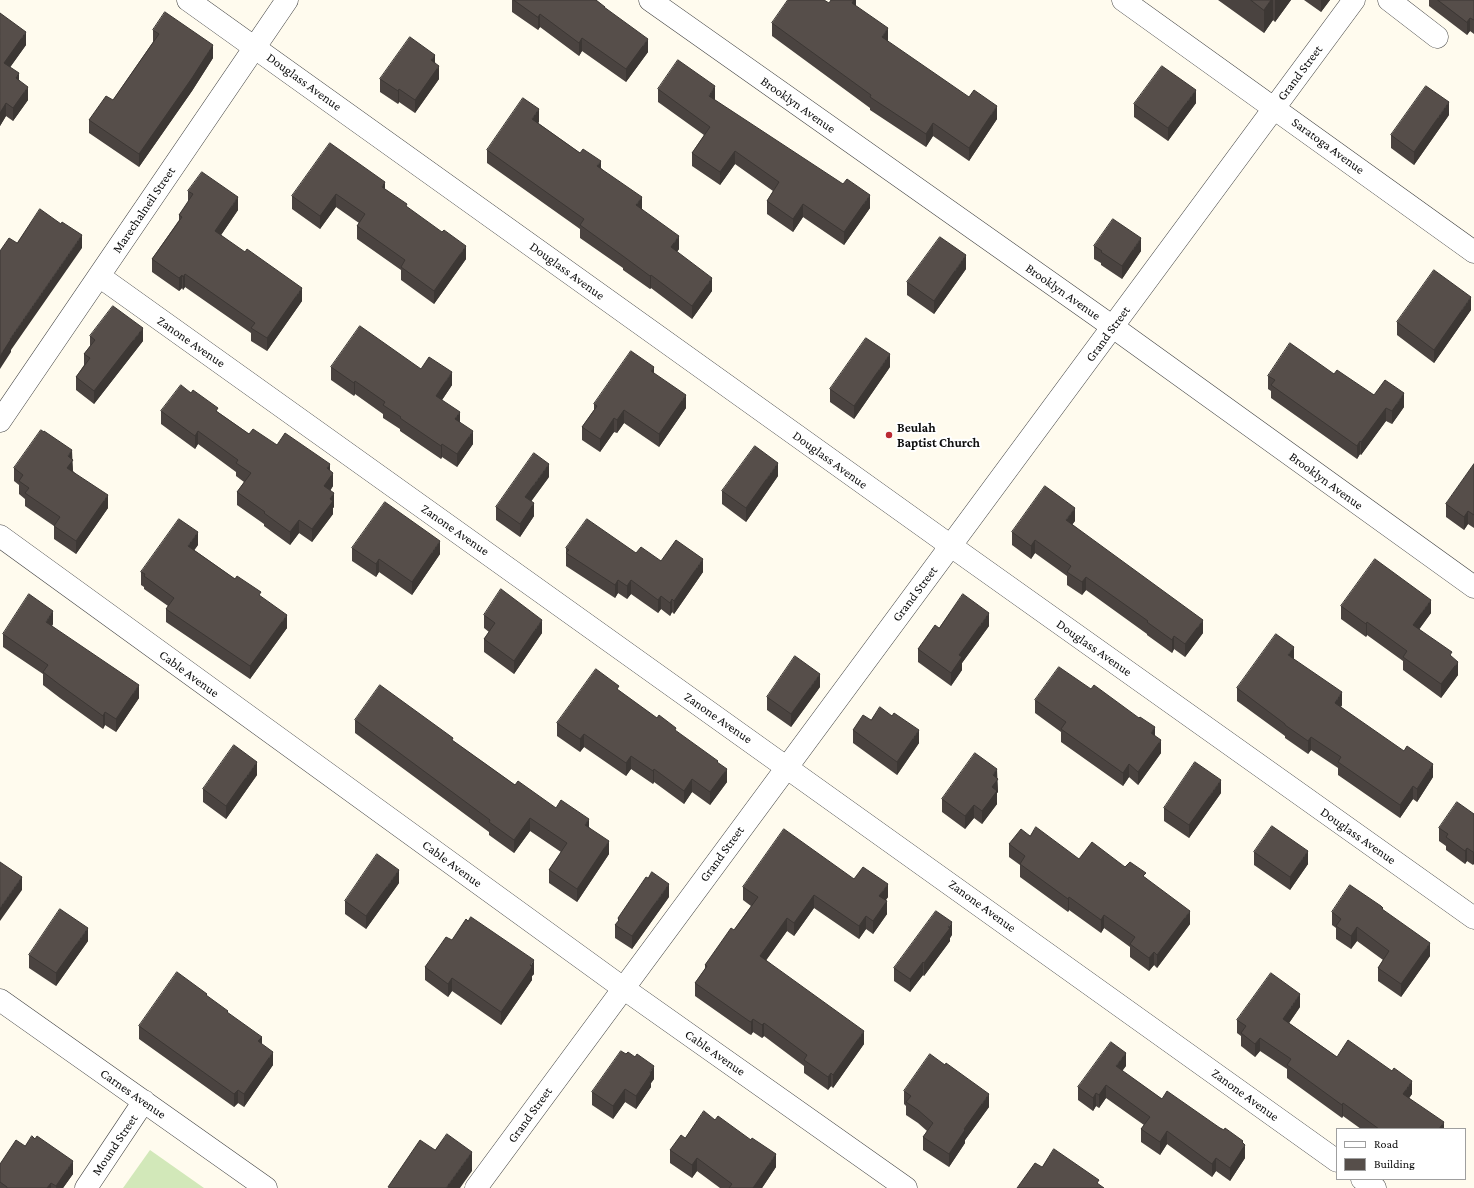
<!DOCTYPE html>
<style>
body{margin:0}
#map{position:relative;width:1474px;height:1188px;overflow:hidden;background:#fffbee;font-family:"Crimson Pro",serif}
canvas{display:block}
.legend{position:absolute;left:1336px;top:1128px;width:130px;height:52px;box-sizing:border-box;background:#fff;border:1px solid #9f9f9f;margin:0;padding:5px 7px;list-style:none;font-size:12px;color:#0e0e0e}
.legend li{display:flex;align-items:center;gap:8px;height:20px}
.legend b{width:20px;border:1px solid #9f9f9f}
</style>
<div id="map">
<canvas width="1474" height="1188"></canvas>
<ul class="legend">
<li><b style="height:5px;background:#fff"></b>Road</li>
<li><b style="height:11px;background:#564e4a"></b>Building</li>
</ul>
</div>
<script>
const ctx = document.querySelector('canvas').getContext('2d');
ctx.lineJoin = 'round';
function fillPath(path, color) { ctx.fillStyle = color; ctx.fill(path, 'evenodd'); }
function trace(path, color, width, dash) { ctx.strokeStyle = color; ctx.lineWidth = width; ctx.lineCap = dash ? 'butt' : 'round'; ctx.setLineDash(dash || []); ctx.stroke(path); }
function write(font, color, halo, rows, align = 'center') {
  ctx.font = font + ' "Crimson Pro",serif'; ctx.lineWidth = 4; ctx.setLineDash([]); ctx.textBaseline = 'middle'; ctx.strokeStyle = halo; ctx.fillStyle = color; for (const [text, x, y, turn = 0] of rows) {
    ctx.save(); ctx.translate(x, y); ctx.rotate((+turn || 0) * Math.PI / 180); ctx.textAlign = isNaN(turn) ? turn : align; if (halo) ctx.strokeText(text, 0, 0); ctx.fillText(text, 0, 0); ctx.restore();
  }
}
fillPath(new Path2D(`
 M150,1150L204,1188H123Z`), '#d2e8b9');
const minor = new Path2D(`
 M188,0L951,546L1474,918
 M650,0L1113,327L1474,587
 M1123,0L1474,252
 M1389,0L1437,37
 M99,276L1337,1161
 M0,421L287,0
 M0,536L623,988L906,1188
 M0,1000L266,1188
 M1362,1179L1375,1188
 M86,1188L144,1101
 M476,1188L1354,0`);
trace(minor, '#414141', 23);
trace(minor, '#fff', 22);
fillPath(new Path2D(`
 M512,0H596L605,8L648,52L626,82L582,51L579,56L540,27L538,30L512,12Z
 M856,0V6L888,42L997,119L969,161L933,136L926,147L870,110V108L772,36V23L829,3Z
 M1218,0H1291L1275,22L1273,20L1264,33Z
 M1304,0H1330L1321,12Z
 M1429,0H1474V34L1470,31L1467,35L1429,6Z
 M0,13L26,45L10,67L19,80L28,100L13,121L6,116L0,126Z
 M153,30L213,58L192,91L139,167L89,133V120L113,100L153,42Z
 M435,62L439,79L415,113L399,102L398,104L380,92V79Z
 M658,89L715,100L870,208L844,245L803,217L793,232L767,214V201L773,191L735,164L720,185L692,166V153L704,135L658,102Z
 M1196,103L1168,141L1134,117V104Z
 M1449,115L1414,165L1391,148V135Z
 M539,122L538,123L601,168L642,209L679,249L677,252L712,291L692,319L651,288L650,289L623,270V268L580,238V229L487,163V150Z
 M385,189L407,207L466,259L434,304L401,280V270L357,239V226L359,223L336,207L320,229L292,209V196Z
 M188,191L238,210L221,235L302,301L267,351L251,341V333L185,287L183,290L182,288L179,291L152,272V259L179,220V215L188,202Z
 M1094,246L1141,251L1122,279L1101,265V263L1094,259Z
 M966,269L934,314L907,295V282Z
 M1471,310L1434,363L1397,335V322Z
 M90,336L143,341L94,404L76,390V377L84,365V354L90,346Z
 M331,367L421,369L452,385L442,400L460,422L473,444L457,467L442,457L441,459L400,431V429L383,418V414L355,394L354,396L331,380Z
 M890,367L854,419L830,402V389Z
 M654,373L686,408L659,447L624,423L617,433L614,432L600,452L582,440V427L594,410V404Z
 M1334,374L1374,395L1404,407L1392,424L1386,421L1361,455L1360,454L1357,459L1271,398V391L1268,389V376Z
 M191,393L249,434L277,445L330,470L333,486L330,491L334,507L333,508V514L312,542L299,533L290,545L264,526V524L237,505V492L244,482L236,476V472L198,444L195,449L161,424V411Z
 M72,460L73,471L108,508L76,554L54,539V526L25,506V499L19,494V485L14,481V468Z
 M1474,464V528L1468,524L1464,530L1446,517V504Z
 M778,476L746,522L722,504V491Z
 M549,477L531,501L534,516L520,537L496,520V507Z
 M1075,521L1072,524L1203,633L1185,657L1174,649L1172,653L1147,635V634L1086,590L1082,595L1067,585V576L1035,553L1031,559L1012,545V532Z
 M198,545L194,550L235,579L261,597L287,628L250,679L166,622V609L168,606L144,589V587L141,585V572Z
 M352,548L440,554L412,595L379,572L376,577L352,561Z
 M566,548L636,553L661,561L703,572L674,614L672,612L670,616L661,609L658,613L631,594L627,599L618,593L615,598L566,566Z
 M1341,606L1431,613L1419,629L1452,657L1458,675L1441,698L1403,670V661L1367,635L1366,637L1341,619Z
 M484,615L542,633L514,674L484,652V639L489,632L484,628Z
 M53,624L52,626L139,698L116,732L105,725L103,729L60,698L43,685V674L3,647V634Z
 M989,626L962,663V670L951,686L918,662V649L939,628Z
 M1294,659L1342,705L1341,707L1433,777L1417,802L1413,799L1400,818L1338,775V768L1311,750L1308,754L1285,738V736L1237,701V688Z
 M820,687L791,727L767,710V697Z
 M619,691L676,732L718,763L727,782L710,805L692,792L684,804L654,782L653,784L631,769L626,776L584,747L580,752L557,736V723Z
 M1035,700L1155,735L1161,753L1138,785L1129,777L1123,786L1061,742V732L1035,713Z
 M355,720L453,741L515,785L589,827L609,854L577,902L549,883V870L561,852L530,831L514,853L489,835V832L355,733Z
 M871,720L919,743L897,775L853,743V730Z
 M257,775L226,819L203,802V789Z
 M997,779L998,792L997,793V804L982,824L974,818L965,829L942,812V799Z
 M1221,793L1189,838L1164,821V808Z
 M1474,814L1473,865L1467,861L1465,864L1446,850V846L1439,841V828Z
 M1030,836L1079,859L1125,867L1146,878L1190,924L1157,968L1154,965L1149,971L1130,957V947L1104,928L1101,933L1069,910L1068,912L1020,877V865L1009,857V844Z
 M1254,852L1308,864L1290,890L1254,865Z
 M854,879L888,897L886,900L887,914L873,934L866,929L859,939L814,908L794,936L787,931L766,960L864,1044L833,1088L831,1086L828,1090L804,1073V1066L764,1036L762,1038L753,1032L751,1035L749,1034L695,996V983L705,969V965L734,930L751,906L743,900V887Z
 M399,883L366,929L345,914V901Z
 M669,897L632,949L615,938V925L618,922V918Z
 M1383,910L1430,956L1401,997L1378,981V968L1383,960L1357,941L1351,949L1336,939V928L1332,925V912Z
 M952,935L950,938V941L924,976L923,975L910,992L894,981V968Z
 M452,940L534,974L532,976V980L501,1025L452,991L448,997L425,980V967Z
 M88,941L56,986L29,968V955Z
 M207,996L228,1013L262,1044L273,1065L244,1107L238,1103L234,1107L139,1039V1026Z
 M1300,1007L1289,1023L1337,1057L1412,1094L1409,1098L1444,1129H1361L1343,1116L1342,1118L1287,1078V1069L1260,1051L1255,1057L1241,1046V1036L1237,1033V1020Z
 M1126,1066L1122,1071L1162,1099L1220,1128L1243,1143L1245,1158L1230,1181L1216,1171L1212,1177L1167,1144L1160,1155L1141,1142V1129L1144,1125L1106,1098L1099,1108L1096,1106L1093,1111L1078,1100V1087Z
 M654,1079L651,1083V1087L636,1109L625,1102L613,1119L592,1105V1092Z
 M904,1091L989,1107L965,1140V1143L949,1167L923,1150V1137L927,1131L918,1123L906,1115V1106L904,1104Z
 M685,1138L776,1167L762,1188H720L697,1171L692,1178L670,1163V1150Z
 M25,1146L73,1174L63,1188H0V1164Z`), '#4a4340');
fillPath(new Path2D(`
 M854,0H856V10L852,3Z
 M1271,0H1273V20L1264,33V10Z
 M1275,0H1291L1275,22Z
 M1321,0H1330L1321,12Z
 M540,14V27L538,30V17Z
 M1470,18V31L1467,35V22Z
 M888,28V41L882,51V37Z
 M26,32V45L4,76V63Z
 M582,38V51L579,56V43Z
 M648,39V52L626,82V69Z
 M213,45V58L192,91L139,167V154Z
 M435,55V68L431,60Z
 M439,66V79L415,113V100Z
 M19,73V86L16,78Z
 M715,86V100L709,109V96Z
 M28,87V100L13,121V108Z
 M399,89V102L398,104V91Z
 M1196,90V103L1168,141V128Z
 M1449,102V115L1414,165V152Z
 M6,103V116L0,126V113Z
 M997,106V119L969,161V148Z
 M539,109V122L532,132V119Z
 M933,123V136L926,147V134Z
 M735,151V164L720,185V172Z
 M601,161V174L597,166Z
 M385,182V195L382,187Z
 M336,194V207L320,229V216Z
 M870,195V208L844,245V232Z
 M238,197V210L215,244V231Z
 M642,197V210L636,205Z
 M803,204V217L793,232V219Z
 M82,235V248L11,350V352L0,369V356L10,339Z
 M679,236V249L671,260V247Z
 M1141,238V251L1122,279V266Z
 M466,246V259L434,304V291Z
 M966,255V269L934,314V301Z
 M185,274V287L183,290V277Z
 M182,275V288L179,291V278Z
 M651,275V288L650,289V276Z
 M712,278V291L692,319V306Z
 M302,288V301L267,351V338Z
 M1471,297V310L1434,363V350Z
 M143,328V341L94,404V391Z
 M890,354V367L854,419V406Z
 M654,367V380L651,371Z
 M452,372V385L436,409V396Z
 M355,381V394L354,396V383Z
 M1404,393V407L1392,424V411Z
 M686,395V408L659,447V434Z
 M1386,408V421L1361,455V442Z
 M624,410V423L617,433V420Z
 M460,412V425L455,419Z
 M614,418V432L600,452V439Z
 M198,431V444L195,449V436Z
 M473,431V444L457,467V454Z
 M1360,441V454L1357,459V446Z
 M442,444V457L441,459V446Z
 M72,450L73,473L67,481L68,456Z
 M778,463V476L746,522V508Z
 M330,464V477L327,468Z
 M549,464V477L525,510V497Z
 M333,473V486L324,499V486Z
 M334,493V507L333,508V514L312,542V529L330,499Z
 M108,495V508L76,554V541Z
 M534,503V516L520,537V524Z
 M1075,508V521L1066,533V520Z
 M1468,511V524L1464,530V517Z
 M299,520V533L290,545V532Z
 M198,532V545L188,559V546Z
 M1035,540V553L1031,559V546Z
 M440,541V554L412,595V582Z
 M379,559V572L376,577V564Z
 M703,559V572L674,614V601Z
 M1086,577V590L1082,595V582Z
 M618,580V593L615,598V585Z
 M631,580V594L627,599V586Z
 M661,596V609L658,613V600Z
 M672,599V612L670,616V603Z
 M1431,600V613L1413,638V625Z
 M53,611V624L46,635V622Z
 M989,613V626L962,663V670L951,686V673L959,655Z
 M287,615V628L250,679V666Z
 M542,620V633L514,674V661Z
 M1203,620V633L1185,657V644Z
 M1367,622V635L1366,637V624Z
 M1174,636V649L1172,653V640Z
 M1294,647V660L1288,655Z
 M1458,662V675L1441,698V684Z
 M820,674V687L791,727V714Z
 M139,685V698L116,732V719Z
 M1342,692V705L1335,716V703Z
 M105,712V725L103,729V716Z
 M1155,727V740L1151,733Z
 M919,730V743L897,775V762Z
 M584,734V747L580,752V739Z
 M1311,737V750L1308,754V741Z
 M1161,740V753L1138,785V772Z
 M631,756V769L626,776V763Z
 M257,762V775L226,819V806Z
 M1129,764V777L1123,786V773Z
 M1433,764V777L1417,802V789Z
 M654,769V782L653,784V771Z
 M727,769V782L710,805V792Z
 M997,769L998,792L997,793V804L982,824V811L992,787L993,775Z
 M692,779V792L684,804V791Z
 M1221,780V793L1189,838V825Z
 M1413,786V799L1400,818V805Z
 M974,805V818L965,829V816Z
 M530,818V831L514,853V840Z
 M589,819V832L585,825Z
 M609,841V854L577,902V889Z
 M1467,848V861L1465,864V851Z
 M1474,850V864L1473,865V852Z
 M1308,851V864L1290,890V877Z
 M399,870V883L366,929V916Z
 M22,877V890L0,921V908Z
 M669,884V897L632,949V936Z
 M888,884V897L879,909V896Z
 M814,895V908L794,936V923Z
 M1069,897V910L1068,912V899Z
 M887,901V914L873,934V921Z
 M1190,911V924L1157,968V955Z
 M1104,915V928L1101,933V920Z
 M866,916V929L859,939V926Z
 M787,918V931L760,969V956Z
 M952,922V935L950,938V941L924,976V963Z
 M1357,927V941L1351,949V936Z
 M88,928V941L56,986V973Z
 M1430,943V956L1401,997V984Z
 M1154,952V965L1149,971V958Z
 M534,960V974L532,976V980L501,1025V1012Z
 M923,962V975L910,992V979Z
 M452,978V991L448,997V984Z
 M1300,994V1007L1283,1032V1019Z
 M753,1019V1032L751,1035V1022Z
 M764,1023V1036L762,1038V1025Z
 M864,1031V1044L833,1088V1075Z
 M262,1037V1050L258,1041Z
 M1260,1038V1051L1255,1057V1044Z
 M273,1052V1065L244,1107V1094Z
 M1126,1053V1066L1116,1079V1066Z
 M654,1066V1079L651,1083V1087L636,1109V1096Z
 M831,1073V1086L828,1090V1077Z
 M1412,1081V1094L1403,1107V1094Z
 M1106,1085V1098L1099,1108V1095Z
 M625,1089V1102L613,1119V1106Z
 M238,1090V1103L234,1107V1094Z
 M1096,1093V1106L1093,1111V1098Z
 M989,1094V1107L965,1140V1143L949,1167V1154L964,1129Z
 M1343,1103V1116L1342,1118V1105Z
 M1444,1122V1129H1439Z
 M1167,1131V1144L1160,1155V1142Z
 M1243,1141V1148L1245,1145V1158L1230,1181V1168Z
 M472,1152V1171L460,1188H446Z
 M776,1154V1167L762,1188H753Z
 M697,1158V1171L692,1178V1165Z
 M1216,1158V1171L1212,1177V1164Z
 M73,1161V1174L63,1188H56V1186Z
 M51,1183V1188H47Z`), '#3c3734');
const building = new Path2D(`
 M514,0H596L605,7H604L648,39L626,69L582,38L579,43L540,14L538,17Z
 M788,0H824L829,3L831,0H854L852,3L888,28L882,37L969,97L974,90L997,106L969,148L933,123L926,134L870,97L871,95L772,23Z
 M1251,0H1271L1264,10Z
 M1438,0H1474V20L1470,18L1467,22Z
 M165,12L213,45L192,78L139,154L89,120L106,96L113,100L159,34L153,30Z
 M0,13L26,32L4,63L19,73L16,78L28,87L13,108L6,103L0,113Z
 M410,37L435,55L431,60L439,66L415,100L399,89L398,91L380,79Z
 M678,60L715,86L709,96L843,184L847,179L870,195L844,232L803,204L793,219L767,201L779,182L735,151L720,172L692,153L710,127L658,89Z
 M1162,66L1196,90L1168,128L1134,104Z
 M1426,86L1449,102L1414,152L1391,135Z
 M523,98L539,109L532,119L580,153L583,149L601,161L597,166L642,197L636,205L679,236L671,247L712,278L692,306L651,275L650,276L623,256L580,225L584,219L487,150Z
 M330,143L385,182L382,187L407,204L406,206L442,232L444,230L466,246L434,291L401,267L405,260L357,226L365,214L336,194L320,216L292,196Z
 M202,172L238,197L215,231L245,252L247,249L302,288L267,338L251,328L255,323L185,274L183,277L182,275L179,278L152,259L182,217L179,215L193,194L188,191Z
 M40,209L61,224L62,222L82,235L10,339H11L0,356V251L9,238L17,243Z
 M1113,219L1141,238L1122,266L1101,252L1102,251L1094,246Z
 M940,237L966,255L934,301L907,282Z
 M1434,270L1471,297L1434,350L1397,322Z
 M113,306L143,328L94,391L76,377L90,358L84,354L95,340L90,336Z
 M360,326L421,369L429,357L452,372L436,396L460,412L455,419L473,431L457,454L442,444L441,446L400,418L401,417L383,405L385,402L355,381L354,383L331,367Z
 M866,338L890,354L854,406L830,389Z
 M1290,343L1334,374L1337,370L1374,395L1385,380L1404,393L1392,411L1386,408L1361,442L1360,441L1357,446L1271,385L1275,380L1268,376Z
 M631,351L654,367L651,371L686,395L659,434L624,410L617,420L614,418L600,439L582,427L597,406L594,404Z
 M181,385L191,393L193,390L218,408L216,411L249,434L253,429L277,445L285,433L330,464L327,468L333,473L324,486L334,493L330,499L333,501L312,529L299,520L290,532L264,513L265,512L237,492L251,473L236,463L238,460L198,431L195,436L161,411Z
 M41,430L44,432V431L72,450L68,456L73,460L67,468L108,495L76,541L54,526L60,517L25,493L29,488L19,481L23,475L14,468Z
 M755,446L778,463L746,508L722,491Z
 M534,453L549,464L525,497L534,503L520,524L496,507Z
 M1474,464V515L1468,511L1464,517L1446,504Z
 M1045,486L1075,508L1066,520L1203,620L1185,644L1174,636L1172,640L1147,622L1148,621L1086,577L1082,582L1067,572L1071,566L1035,540L1031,546L1012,532Z
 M385,502L440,541L412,582L379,559L376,564L352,548Z
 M179,519L198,532L188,546L235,579L237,576L261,592L259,595L287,615L250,666L166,609L174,598L144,576L145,574L141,572Z
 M587,519L636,553L641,547L661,561L676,540L703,559L674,601L672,599L670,603L661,596L658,600L631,580L627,586L618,580L615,585L566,553L569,550L566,548Z
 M1375,559L1431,600L1413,625L1452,652L1450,655L1458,662L1441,684L1403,657L1407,651L1367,622L1366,624L1341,606Z
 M501,589L542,620L514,661L484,639L495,623L484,615Z
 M29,594L53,611L46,622L139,685L116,719L105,712L103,716L60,685L43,672L48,665L3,634Z
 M963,594L989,613L959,655L962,657L951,673L918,649L935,625L939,628Z
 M1276,634L1294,647L1288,655L1342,692L1335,703L1404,751L1407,746L1433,764L1417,789L1413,786L1400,805L1338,762L1341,757L1311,737L1308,741L1285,725V724L1237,688Z
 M795,656L820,674L791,714L767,697Z
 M1059,667L1091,689L1094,685L1139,718L1140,717L1155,727L1151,733L1161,740L1138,772L1129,764L1123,773L1061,729L1066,722L1035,700Z
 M596,669L619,686L617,689L657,718L659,715L676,728L675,730L718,761L717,762L727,769L710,792L692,779L684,791L654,769L653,771L631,756L626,763L584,734L580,739L557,723Z
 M380,685L453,738L452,740L515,785L518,781L556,808L561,800L589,819L585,825L609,841L577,889L549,870L567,843L530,818L514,840L489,822L490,820L355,720Z
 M880,707L892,716L894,713L919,730L897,762L853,730L863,715L871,720Z
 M234,745L257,762L226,806L203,789Z
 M975,753L997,769L993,775L998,779L992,787L997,791L982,811L974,805L965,816L942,799Z
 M1195,762L1221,780L1189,825L1164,808Z
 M1457,802L1474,814V850L1473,852L1467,848L1465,851L1446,837L1448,834L1439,828Z
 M1272,826L1308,851L1290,877L1254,852Z
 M1036,827L1079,859L1092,842L1125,867L1130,862L1146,873L1143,876L1190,911L1157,955L1154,952L1149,958L1130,944L1135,937L1104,915L1101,920L1069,897L1068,899L1020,864L1025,856L1009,844L1021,829L1030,836Z
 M784,829L854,879L863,867L888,884L879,896L887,901L873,921L866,916L859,926L814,895L794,923L787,918L760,956L864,1031L833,1075L831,1073L828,1077L804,1060L807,1055L764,1023L762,1025L753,1019L751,1022L749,1021L695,983L707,966L705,965L731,928L734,930L758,897L743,887Z
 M377,854L399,870L366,916L345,901Z
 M0,862L22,877L0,908Z
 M652,872L669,884L632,936L615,925L619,920L618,918L646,877L648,878Z
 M1350,885L1381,906L1383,908L1382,909L1430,943L1401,984L1378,968L1389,951L1357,927L1351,936L1336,926L1341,919L1332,912Z
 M60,909L88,928L56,973L29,955Z
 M936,911L952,922L948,927L950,928L924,963L923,962L910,979L894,968Z
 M471,917L534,960L530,965L532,967L501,1012L452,978L448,984L425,967L446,937L452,940L466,919L468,921Z
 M177,972L207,994L206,995L228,1011L227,1012L262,1037L258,1041L273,1052L244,1094L238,1090L234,1094L139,1026Z
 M1271,973L1300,994L1283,1019L1337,1057L1348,1040L1392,1071L1394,1068L1412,1081L1403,1094L1444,1122L1439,1129H1379L1343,1103L1342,1105L1287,1065L1291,1059L1260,1038L1255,1044L1241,1033L1246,1026L1237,1020Z
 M1111,1042L1126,1053L1116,1066L1162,1099L1167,1091L1220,1128L1224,1130L1225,1128L1243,1141L1242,1142L1245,1145L1230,1168L1216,1158L1212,1164L1167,1131L1160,1142L1141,1129L1150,1117L1106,1085L1099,1095L1096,1093L1093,1098L1078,1087Z
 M621,1051L626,1054L628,1052L635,1057L637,1054L654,1066L650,1072L651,1074L636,1096L625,1089L613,1106L592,1092Z
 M930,1054L945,1065L946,1063L989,1094L964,1129L965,1130L949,1154L923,1137L933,1123L918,1110L906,1102L911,1096L904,1091Z
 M704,1111L715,1120L718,1116L751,1140L752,1138L776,1154L753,1188H729L732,1184L697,1158L692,1165L670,1150L681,1135L685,1138Z
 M447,1134L472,1152L446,1188H390L388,1187L420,1140L435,1150Z
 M32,1136L35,1139L37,1136L73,1161L56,1186L51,1183L47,1188H7V1187L0,1182V1164L16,1140L25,1146Z
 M1054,1149L1099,1180L1097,1183L1104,1188H1017L1035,1163L1042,1167Z`);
fillPath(building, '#564e4a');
trace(building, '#3c3734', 1);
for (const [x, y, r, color] of [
 [889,435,4,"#ba2932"]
]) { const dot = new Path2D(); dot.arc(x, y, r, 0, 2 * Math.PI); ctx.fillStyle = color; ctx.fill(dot); trace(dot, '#fff', 1.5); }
write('13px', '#0e0e0e', '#fff', [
 ["Grand Street",1300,73,-53],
 ["Douglass Avenue",304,82,36],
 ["Brooklyn Avenue",798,105,35],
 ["Saratoga Avenue",1328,146,36],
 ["Marechalneil Street",144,210,-56],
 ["Douglass Avenue",567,271,36],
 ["Brooklyn Avenue",1063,292,35],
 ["Grand Street",1108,334,-54],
 ["Zanone Avenue",191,342,35],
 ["Douglass Avenue",830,460,36],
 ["Brooklyn Avenue",1326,481,36],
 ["Zanone Avenue",455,530,35],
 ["Grand Street",915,594,-53],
 ["Douglass Avenue",1094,648,35],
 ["Cable Avenue",189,674,36],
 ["Zanone Avenue",718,718,35],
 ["Douglass Avenue",1358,836,35],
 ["Grand Street",722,854,-54],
 ["Cable Avenue",452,864,36],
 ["Zanone Avenue",982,906,36],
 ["Cable Avenue",715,1053,35],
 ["Carnes Avenue",133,1094,35],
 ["Zanone Avenue",1245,1095,36],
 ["Grand Street",530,1115,-54],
 ["Mound Street",115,1145,-56]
]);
write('bold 13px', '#0e0e0e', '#fff', [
 ["Beulah",897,428],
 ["Baptist Church",897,443]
], 'left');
</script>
